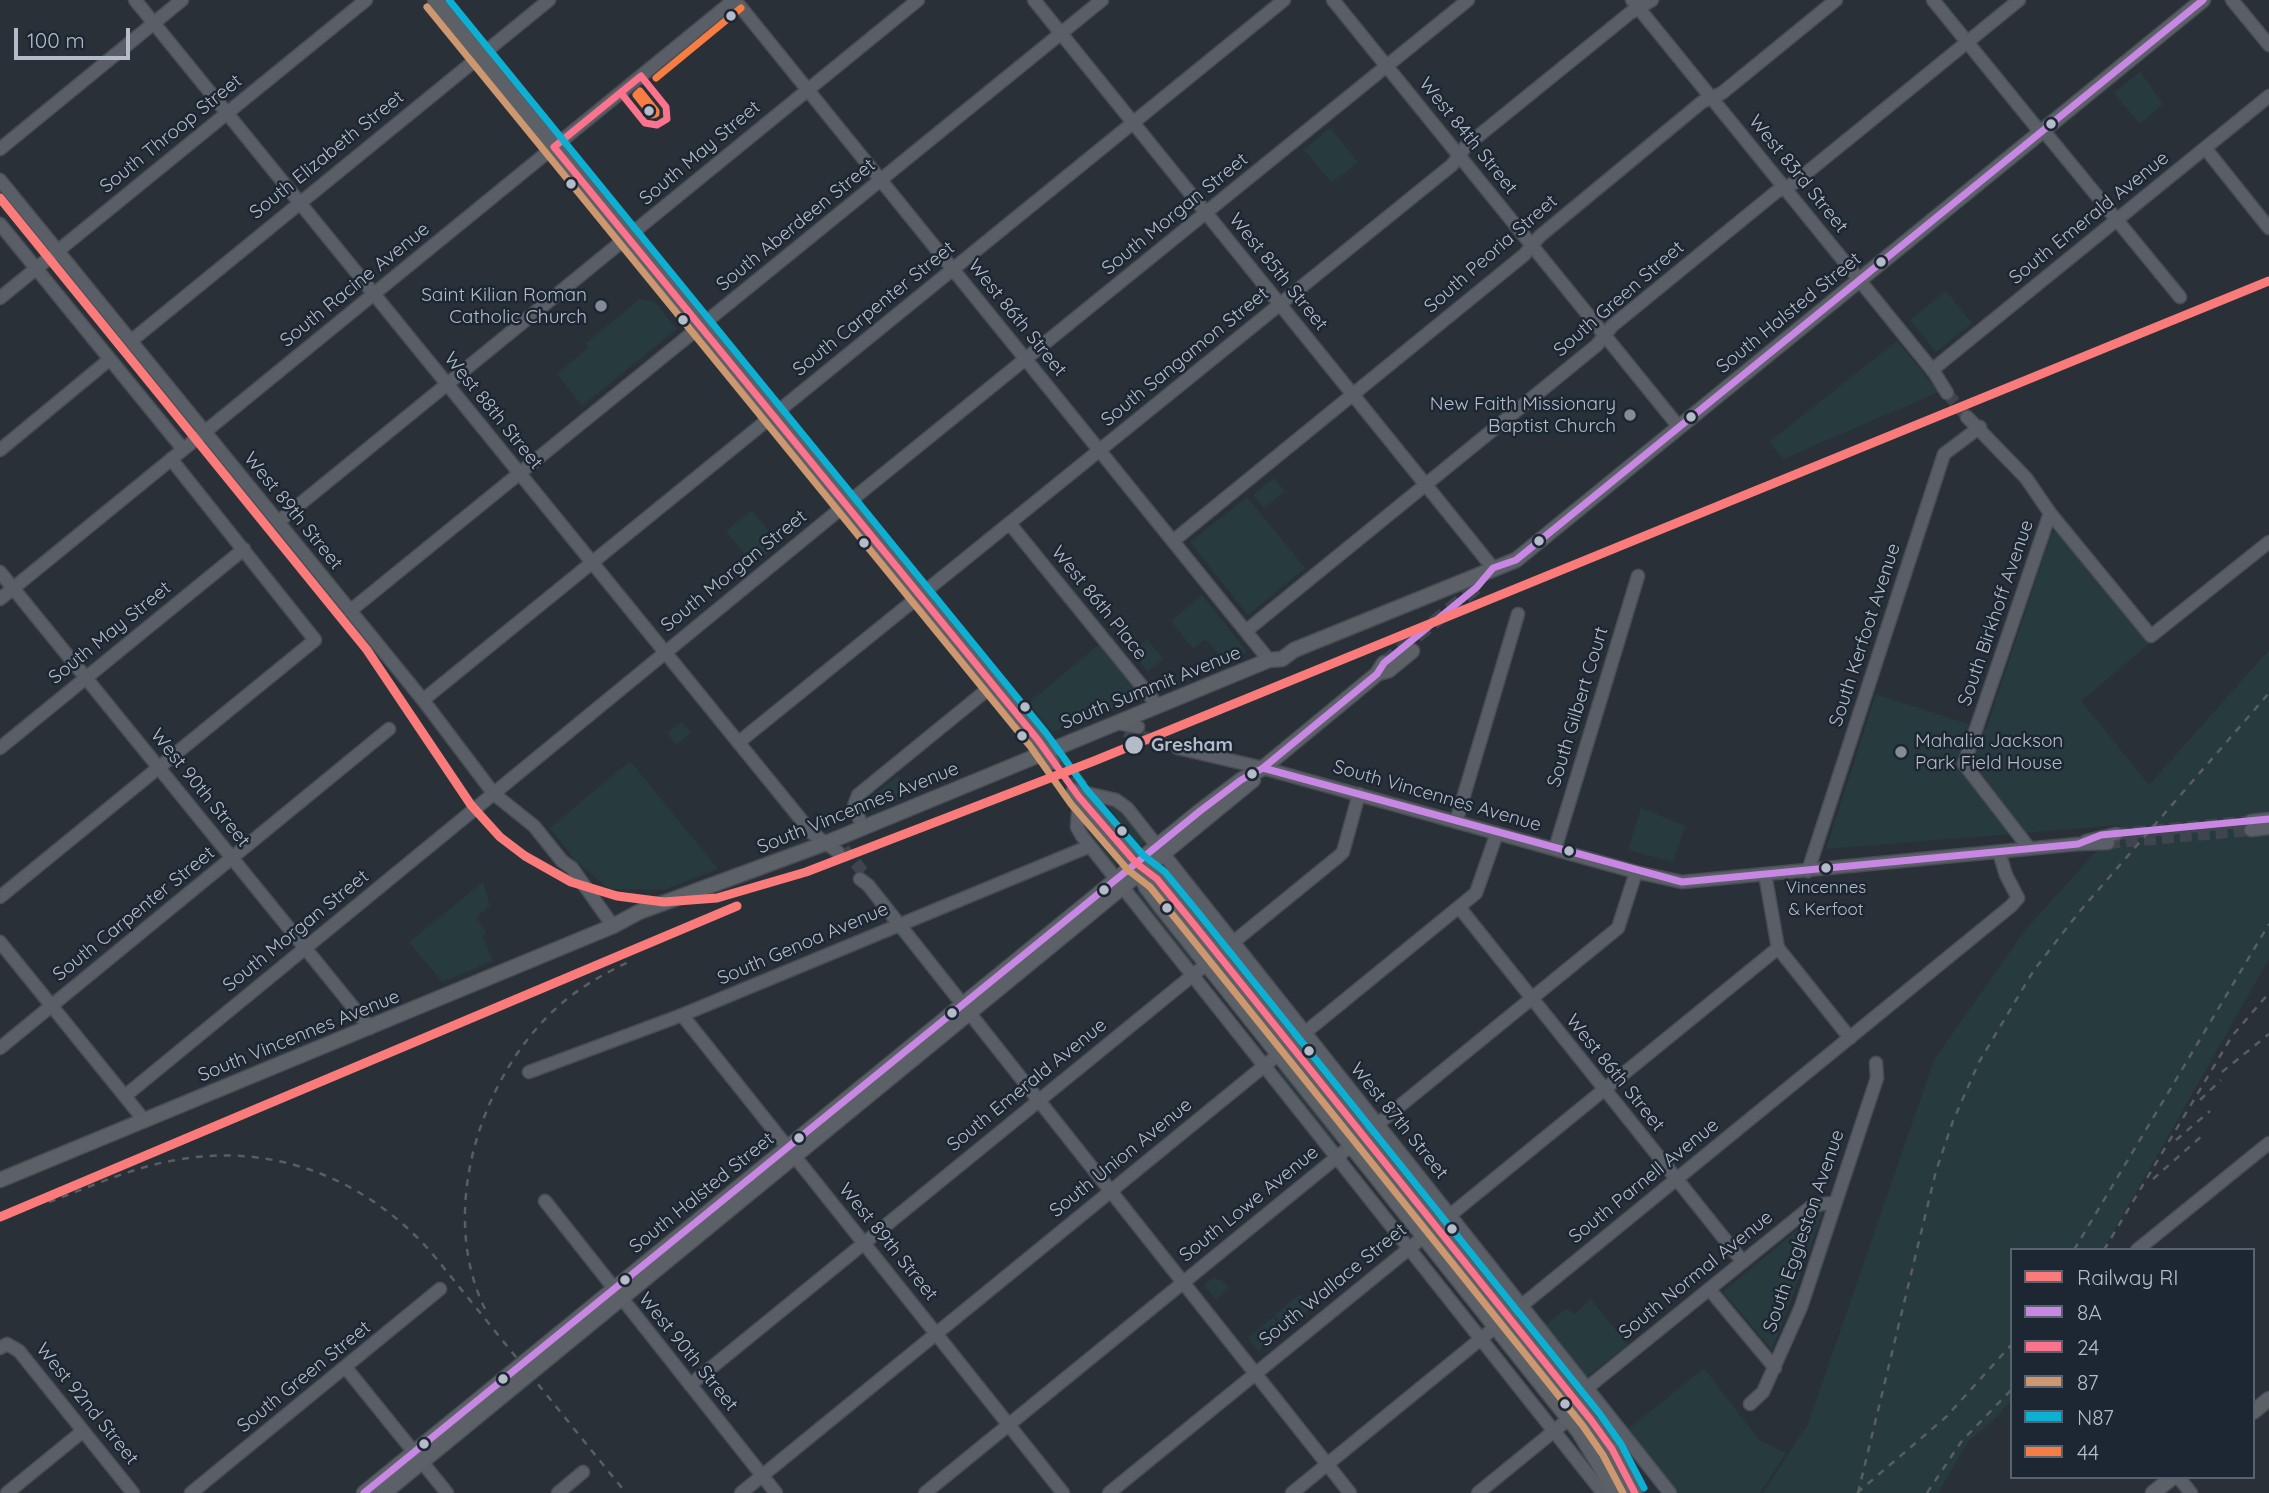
<!DOCTYPE html>
<style>
body{margin:0}
#map{position:relative;width:2269px;height:1493px;overflow:hidden;background:#2a3038;font-family:Quicksand,sans-serif}
canvas{display:block}
.legend{position:absolute;left:2010px;top:1248px;width:245px;height:231px;box-sizing:border-box;background:#1d2633;border:2px solid #59626f;margin:0;padding:9px 12px;list-style:none;font-size:21px;color:#b4bcc9}
.legend li{display:flex;align-items:center;gap:14px;height:35px}
.legend b{width:35px;border:2px solid #59626f}
.scale{position:absolute;left:14px;top:28px;width:116px;height:32px;box-sizing:border-box;border:4px solid #b4bcc9;border-top:0;padding-left:9px;font-size:21px;line-height:24px;white-space:nowrap;color:#b4bcc9;-webkit-text-stroke:5px #1d2633;paint-order:stroke}
</style>
<div id="map">
<canvas width="2269" height="1493"></canvas>
<ul class="legend">
<li><b style="height:9px;background:#fb7b7b"></b>Railway RI</li>
<li><b style="height:9px;background:#c787e3"></b>8A</li>
<li><b style="height:9px;background:#fc738d"></b>24</li>
<li><b style="height:9px;background:#cd976f"></b>87</li>
<li><b style="height:9px;background:#0dafd3"></b>N87</li>
<li><b style="height:9px;background:#f77d43"></b>44</li>
</ul>
<div class="scale">100 m</div>
</div>
<script>
const ctx = document.querySelector('canvas').getContext('2d');
ctx.lineJoin = 'round';
function fillPath(path, color) { ctx.fillStyle = color; ctx.fill(path, 'evenodd'); }
function trace(path, color, width, dash) { ctx.strokeStyle = color; ctx.lineWidth = width; ctx.lineCap = dash ? 'butt' : 'round'; ctx.setLineDash(dash || []); ctx.stroke(path); }
function write(font, color, halo, rows, align = 'center') {
  ctx.font = font + ' Quicksand,sans-serif'; ctx.lineWidth = 5; ctx.setLineDash([]); ctx.textBaseline = 'middle'; ctx.strokeStyle = halo; ctx.fillStyle = color; for (const [text, x, y, turn = 0] of rows) {
    ctx.save(); ctx.translate(x, y); ctx.rotate((+turn || 0) * Math.PI / 180); ctx.textAlign = isNaN(turn) ? turn : align; if (halo) ctx.strokeText(text, 0, 0); ctx.fillText(text, 0, 0); ctx.restore();
  }
}
fillPath(new Path2D(`
 M2140,71L2163,104L2140,124L2114,93Z
 M1330,128L1358,162L1332,183L1304,150Z
 M1946,291L1972,323L1936,352L1910,320Z
 M640,299L654,301L677,329L582,406L557,374L588,348L586,343Z
 M1897,341L1939,392L1783,459L1769,442Z
 M1274,478L1285,491L1264,508L1253,495Z
 M1247,497L1305,568L1248,615L1190,542Z
 M752,510L779,544L753,565L726,531Z
 M2052,532H2059L2150,643L2081,701L2149,785L2269,650V959L2103,1250H2012V1400L1993,1421L1969,1440L1938,1493H1763L1808,1424L1934,1060L2026,929L2120,825L1826,849L1876,694L1986,730Z
 M1202,595L1247,652L1224,661L1205,639L1193,649L1171,621Z
 M1147,639L1163,659L1148,672L1132,652Z
 M1101,643L1143,696L1053,732L1028,703Z
 M682,722L691,733L676,744L667,733Z
 M630,761L718,869L663,890L609,889L575,860L550,828Z
 M898,776L909,792L866,811L864,802Z
 M1106,804L1122,809L1147,840L1140,846Z
 M1641,808L1685,826L1673,862L1628,850Z
 M1083,818L1118,863L1113,868L1083,832Z
 M1169,867L1223,936L1216,941L1163,872Z
 M483,882L490,906L476,917L486,932L483,937L493,961L442,982L409,942Z
 M1140,889L1196,959L1189,965L1133,895Z
 M1309,1046L1367,1118L1361,1123L1303,1051Z
 M1283,1067L1339,1139L1332,1145L1275,1072Z
 M1821,1210L1823,1213L1772,1350L1723,1292Z
 M1213,1278L1223,1281L1229,1288L1216,1300L1204,1285Z
 M1300,1294L1311,1308L1286,1329L1274,1315Z
 M1591,1299L1628,1345L1585,1378L1543,1327L1567,1308L1574,1314Z
 M1273,1317L1284,1330L1259,1351L1248,1338Z
 M1704,1368L1759,1440L1786,1453L1760,1493H1676L1627,1430Z`), '#273a3e');
trace(new Path2D(`
 M1947,393L1967,417
 M1125,731L1178,748
 M2116,834L2251,821
 M2108,843L2251,830
 M844,849L867,877`), '#3f454e', 12, [12, 6]);
trace(new Path2D(`
 M1384,663L1477,587
 M1060,760L1083,788`), '#3f454e', 14, [14, 7]);
const minor = new Path2D(`
 M135,0L812,833L838,852
 M735,0L1269,660
 M1034,0L1493,568
 M1333,0L1679,427
 M1632,0L1934,372L1947,393
 M1933,0L2041,133
 M2232,0L2269,45
 M2043,130L2180,297
 M2205,148L2269,228
 M0,149L182,0
 M0,180L423,700L494,794L534,826L562,861L572,868L613,926
 M0,224L183,449
 M0,298L366,0
 M131,341L549,0
 M1932,370L2269,96
 M1967,417L2026,478L2050,513L2151,636L2269,542
 M0,450L110,359
 M278,522L918,0
 M1010,524L1158,706
 M1173,541L1524,255L1540,236L1702,102L1722,93L1836,0
 M0,572L370,1028
 M0,599L734,0
 M350,611L1102,0
 M1246,631L1597,345L1612,326L1776,192L1794,183L2019,0
 M423,700L1284,0
 M1117,723L1138,727
 M739,742L1452,165L1466,146L1630,13L1652,0
 M0,748L244,549
 M1178,748L1263,768L1636,872L1682,882L2078,844L2108,843
 M1086,793L1116,800L1127,808L1670,1493
 M1079,797L1077,827L1082,836L1603,1493
 M2251,821L2269,819
 M1456,822L1518,614
 M863,828L854,806L858,795L993,685
 M2251,830L2269,828
 M2086,841L2116,834
 M2029,848L1964,764L2050,513
 M1555,849L1638,576
 M1808,871L1944,454L1980,427
 M1765,874L1778,948L1850,1038
 M860,879L868,885L1350,1493
 M0,897L315,640L171,459
 M1459,907L1743,1262
 M0,942L144,1120
 M682,1015L1063,1493
 M0,1048L389,729
 M529,1072L682,1015L1090,846
 M125,1096L833,515L1468,0
 M545,1201L776,1493
 M2137,1250L2269,1143
 M1709,1289L1775,1368
 M0,1348L7,1344L19,1351L133,1493
 M346,1368L447,1493
 M690,1385L1339,856L1343,852L1359,794
 M1587,1388L1813,1205L1834,1203
 M1750,1404L1763,1392L1801,1307L1877,1078L1876,1063
 M2178,1477L2191,1493
 M7,1493L83,1431
 M191,1493L440,1289
 M558,1493L583,1472
 M741,1493L1476,893L1497,833
 M925,1493L1618,928L1636,872
 M1109,1493L1778,948
 M1292,1493L2011,906L2018,898L2006,875L1999,852
 M1478,1493L1576,1413`);
const major = new Path2D(`
 M435,0L1038,740L1052,762
 M1379,673L1389,670L1412,651
 M1074,791L1136,863L1157,879L1587,1416L1612,1449L1635,1493
 M1137,867L1146,887L1161,907L1579,1432L1616,1493
 M0,1180L613,926L639,912L826,843L1269,660L1282,659L1294,650L1516,560L2203,0
 M2253,1412L2269,1399
 M364,1493L1200,811L1241,780L1263,768L1377,674L1384,663
 M384,1493L1253,780
 M2153,1493L2173,1477`);
trace(minor, '#484c53', 15);
trace(major, '#484c55', 17);
trace(minor, '#5a5e66', 12);
trace(major, '#5c6168', 14);
trace(new Path2D(`
 M2222,1072L2269,1034
 M2200,1100L2221,1080
 M2176,1140L2210,1111
 M2153,1179L2203,1135
 M49,1202C90,1187 133,1167 176,1160C274,1142 366,1179 431,1252L626,1493
 M2074,1250L2269,924
 M2104,1250L2232,1036L2269,993
 M485,1309C439,1215 477,1087 549,1015C573,991 602,974 633,960
 M1857,1493L1946,1417L2012,1344
 M1858,1493L1936,1171L1953,1121L1979,1062L2034,970L2080,911L2269,693
 M1927,1493L1961,1442L2012,1389`), '#595d64', 2.5, [7, 7]);
trace(new Path2D(`
 M1263,768L1682,882L2078,844L2101,835L2269,819
 M364,1493L1200,811L1241,780L1263,768L1377,674L1384,663L1477,587L1493,568L1516,560L2203,0`), '#c787e3', 7);
trace(new Path2D(`
 M554,147L1038,740L1079,797L1136,863L1157,879L1188,917L1591,1420L1612,1449L1635,1493
 M554,147L641,76L666,107L667,119L657,125L645,123L621,93`), '#fc738d', 7);
trace(new Path2D(`
 M427,7L1030,746L1071,804L1128,870L1150,887L1180,924L1583,1426L1603,1455L1623,1493`), '#cd976f', 7);
trace(new Path2D(`
 M449,0L1046,733L1087,790L1143,855L1165,872L1196,910L1599,1413L1621,1444L1644,1488`), '#0dafd3', 7);
trace(new Path2D(`
 M656,78L741,8
 M640,91L656,111V114L652,115L636,95Z`), '#f77d43', 7);
trace(new Path2D(`
 M0,198L367,650L471,805L500,837L525,856L571,882L617,896L664,902L717,898L806,872L1094,761L2269,281
 M0,1217L737,906`), '#fb7b7b', 9);
for (const [x, y, r, color] of [
 [731,16,6,"#b4bcc9"],
 [649,111,6,"#b4bcc9"],
 [2051,124,6,"#b4bcc9"],
 [571,184,6,"#b4bcc9"],
 [1881,262,6,"#b4bcc9"],
 [601,306,7,"#848b96"],
 [683,320,6,"#b4bcc9"],
 [1630,415,7,"#848b96"],
 [1691,417,6,"#b4bcc9"],
 [1539,541,6,"#b4bcc9"],
 [864,543,6,"#b4bcc9"],
 [1025,707,6,"#b4bcc9"],
 [1022,736,6,"#b4bcc9"],
 [1134,745,10,"#b4bcc9"],
 [1901,752,7,"#848b96"],
 [1252,774,6,"#b4bcc9"],
 [1122,831,6,"#b4bcc9"],
 [1569,851,6,"#b4bcc9"],
 [1826,868,6,"#b4bcc9"],
 [1104,890,6,"#b4bcc9"],
 [1167,908,6,"#b4bcc9"],
 [952,1013,6,"#b4bcc9"],
 [1309,1051,6,"#b4bcc9"],
 [799,1138,6,"#b4bcc9"],
 [1452,1229,6,"#b4bcc9"],
 [625,1280,6,"#b4bcc9"],
 [503,1379,6,"#b4bcc9"],
 [1565,1404,6,"#b4bcc9"],
 [424,1444,6,"#b4bcc9"]
]) { const dot = new Path2D(); dot.arc(x, y, r, 0, 2 * Math.PI); ctx.fillStyle = color; ctx.fill(dot); trace(dot, '#1d2633', 2.5); }
write('17px', '#b4bcc9', '#1d2633', [
 ["Vincennes",1826,888],
 ["& Kerfoot",1826,910]
]);
write('19px', '#b4bcc9', '#1d2633', [
 ["South Throop Street",171,134,-39],
 ["West 84th Street",1468,136,51],
 ["South May Street",700,153,-40],
 ["South Elizabeth Street",327,155,-39],
 ["West 83rd Street",1798,174,51],
 ["South Morgan Street",1175,214,-39],
 ["South Emerald Avenue",2089,218,-39],
 ["South Aberdeen Street",796,225,-39],
 ["South Peoria Street",1491,254,-41],
 ["West 85th Street",1278,272,51],
 ["South Racine Avenue",355,285,-39],
 ["South Green Street",1619,299,-41],
 ["South Carpenter Street",874,309,-39],
 ["South Halsted Street",1789,313,-39],
 ["West 86th Street",1017,318,51],
 ["South Sangamon Street",1185,357,-39],
 ["West 88th Street",493,411,51],
 ["West 89th Street",293,511,51],
 ["South Morgan Street",734,571,-39],
 ["West 86th Place",1099,603,51],
 ["South Birkhoff Avenue",1996,613,-71],
 ["South May Street",110,633,-39],
 ["South Kerfoot Avenue",1865,635,-72],
 ["South Summit Avenue",1151,688,-22],
 ["South Gilbert Court",1578,707,-73],
 ["West 90th Street",200,788,51],
 ["South Vincennes Avenue",1437,796,16],
 ["South Vincennes Avenue",858,808,-22],
 ["South Carpenter Street",134,914,-39],
 ["South Morgan Street",296,931,-39],
 ["South Genoa Avenue",803,944,-23],
 ["South Vincennes Avenue",299,1036,-22],
 ["West 86th Street",1615,1073,51],
 ["South Emerald Avenue",1027,1085,-39],
 ["West 87th Street",1399,1121,51],
 ["South Union Avenue",1121,1158,-39],
 ["South Parnell Avenue",1644,1181,-39],
 ["South Halsted Street",702,1193,-39],
 ["South Lowe Avenue",1249,1204,-39],
 ["South Eggleston Avenue",1804,1231,-71],
 ["West 89th Street",888,1242,51],
 ["South Normal Avenue",1696,1275,-39],
 ["South Wallace Street",1333,1285,-39],
 ["West 90th Street",688,1352,51],
 ["South Green Street",304,1377,-39],
 ["West 92nd Street",87,1404,51]
]);
write('19px', '#b4bcc9', '#1d2633', [
 ["Saint Kilian Roman",587,295],
 ["Catholic Church",587,317],
 ["New Faith Missionary",1616,404],
 ["Baptist Church",1616,426],
 ["Mahalia Jackson",1915,741,"left"],
 ["Park Field House",1915,763,"left"]
], 'right');
write('bold 19px', '#b4bcc9', '#1d2633', [
 ["Gresham",1151,745]
], 'left');
</script>
